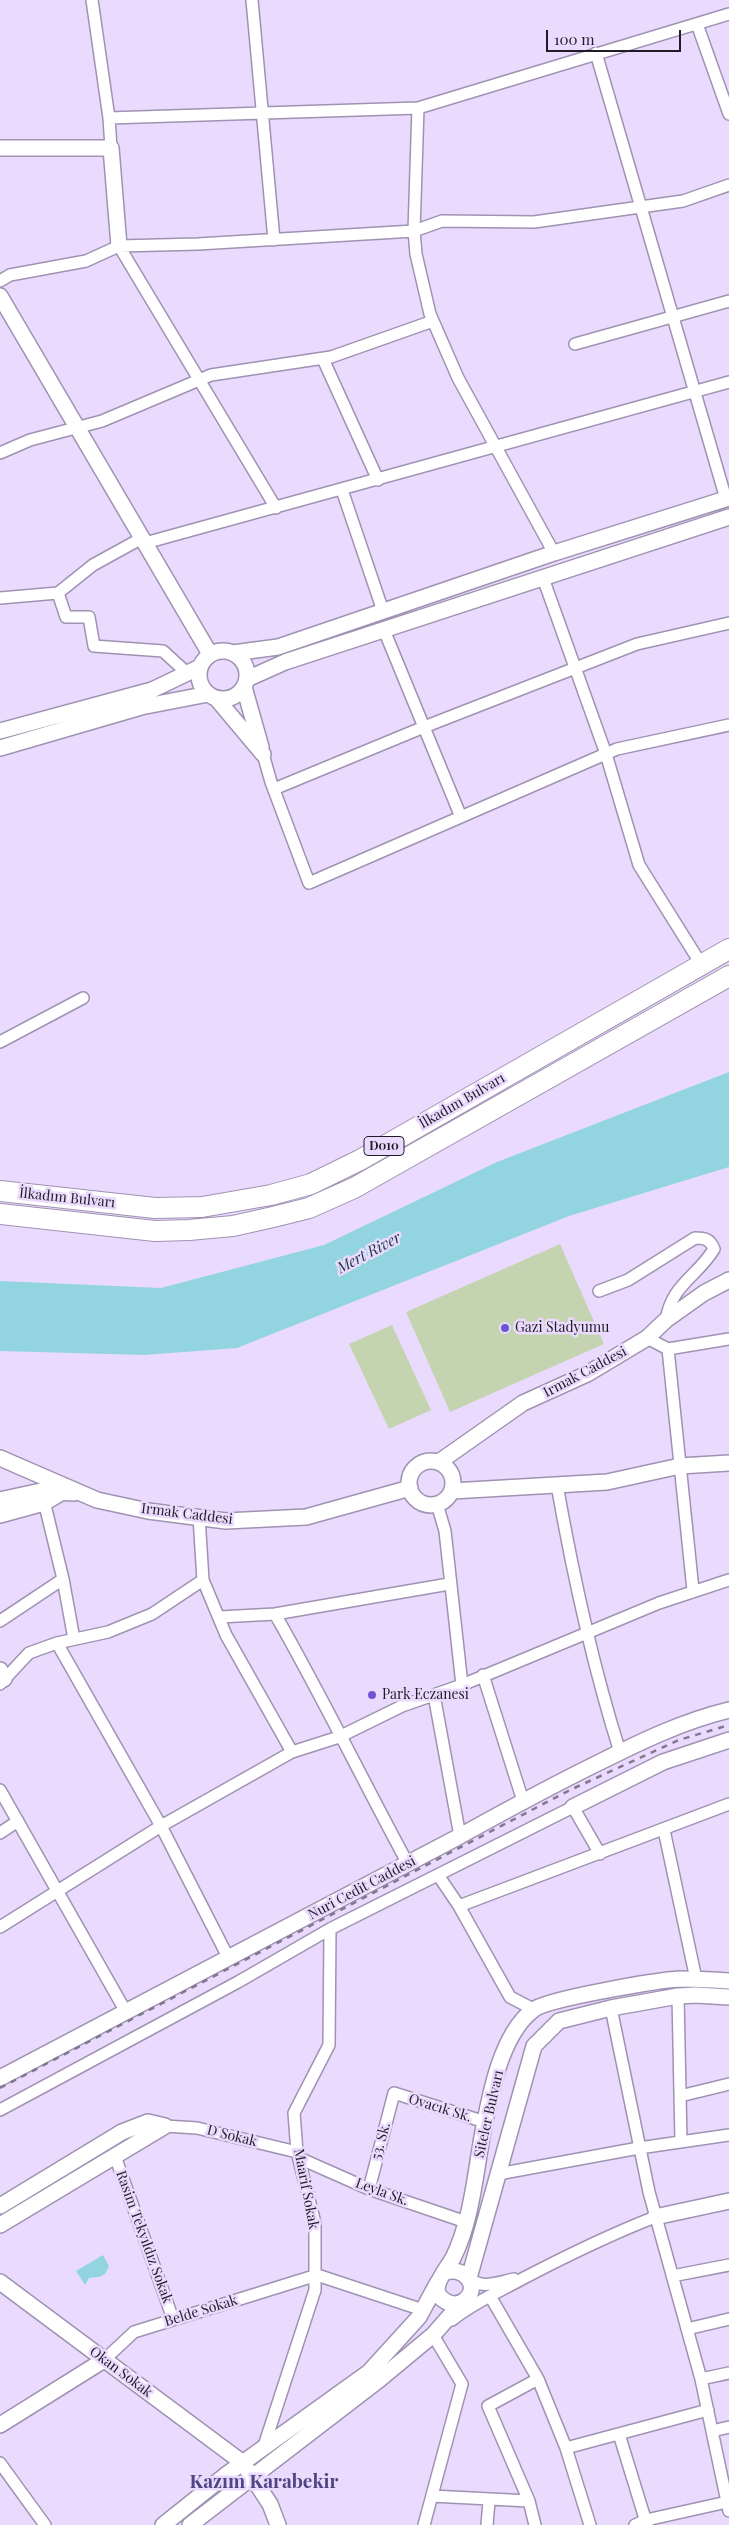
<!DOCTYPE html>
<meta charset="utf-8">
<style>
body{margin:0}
#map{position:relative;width:729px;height:2525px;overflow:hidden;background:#eadbfe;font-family:"Playfair Display",serif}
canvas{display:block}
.scale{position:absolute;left:546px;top:30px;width:135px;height:22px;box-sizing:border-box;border:2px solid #201b27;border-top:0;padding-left:6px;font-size:15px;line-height:18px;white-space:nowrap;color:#201b27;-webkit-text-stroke:4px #eadbfe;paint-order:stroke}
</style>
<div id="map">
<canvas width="729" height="2525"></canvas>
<div class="scale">100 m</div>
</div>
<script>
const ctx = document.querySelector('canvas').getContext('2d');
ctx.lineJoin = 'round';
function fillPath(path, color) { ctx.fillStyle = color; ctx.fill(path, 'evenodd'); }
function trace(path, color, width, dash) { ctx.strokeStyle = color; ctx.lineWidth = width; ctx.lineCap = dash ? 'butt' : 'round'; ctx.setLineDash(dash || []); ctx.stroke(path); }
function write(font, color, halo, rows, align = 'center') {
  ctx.font = font + ' "Playfair Display",serif'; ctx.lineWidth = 5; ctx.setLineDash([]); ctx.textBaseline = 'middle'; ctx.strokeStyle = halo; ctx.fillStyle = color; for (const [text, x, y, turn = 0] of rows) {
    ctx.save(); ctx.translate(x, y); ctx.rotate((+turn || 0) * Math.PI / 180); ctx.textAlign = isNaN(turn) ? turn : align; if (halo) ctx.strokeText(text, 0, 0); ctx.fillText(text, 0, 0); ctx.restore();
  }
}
fillPath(new Path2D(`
 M560,1244L604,1344L450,1412L406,1312Z
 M392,1325L431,1410L389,1429L349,1344Z`), '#c5d4b0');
fillPath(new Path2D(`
 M729,1072V1167L569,1216L237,1348L144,1355L0,1351V1281L161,1288L324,1245L497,1162Z
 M103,2255L109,2266L105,2274L99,2277L89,2278L85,2285L76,2271Z`), '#92d5e0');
const street = new Path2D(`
 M92,0L109,118L111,148
 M252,0L274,240
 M697,24L729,114
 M596,53L726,499
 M418,108L414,231L442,221L534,222L683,201L729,185
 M109,118L418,108L729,14
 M119,246L276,508
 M0,281L10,275L86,261L119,246L198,244L414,231L416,254L430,314L458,378L554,553
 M575,344L729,301
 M323,359L378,480
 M0,453L30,440L102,421L211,375L331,357L433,321
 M342,490L383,611
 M145,543L729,382
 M543,578L606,754L639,865L701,964
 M58,593L66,617H89L94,646L163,651L187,673
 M0,598L58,593L93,565L142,538
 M384,630L461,817
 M263,754L271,782L309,883L617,749L729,725
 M274,789L424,727L637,644L729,623
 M0,1042L83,998
 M599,1291L628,1280L695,1238C705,1238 710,1239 714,1249C697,1277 672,1284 666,1320
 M647,1338L668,1349L729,1339
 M668,1349L693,1590
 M557,1485C573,1575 592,1664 620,1752
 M43,1497L63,1579L74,1639
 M437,1504L445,1531L462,1685
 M199,1517L203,1580L226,1635L292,1752
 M275,1614C322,1696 363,1781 408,1864
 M220,1617L275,1614L449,1584
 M0,1621L63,1579
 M57,1643L161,1826L228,1957
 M483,1675L523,1801
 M0,1684L29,1653L57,1643L108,1632L152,1614L203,1580
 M434,1695L460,1836
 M0,1790L126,2012
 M664,1830L696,1979
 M0,1833L18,1821
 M438,1875L459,1906L510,1997L533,2009
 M459,1906L729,1804
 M0,1927L161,1826L292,1752L339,1737L402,1706L462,1685L659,1603L729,1580
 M678,1996L681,2142
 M611,2008L649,2192L701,2379L729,2511
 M680,2096L729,2084
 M0,2110L238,1982L330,1929L573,1807L600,1854
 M165,2126L197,2128L297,2152
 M115,2156L173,2319
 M299,2158L369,2189L466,2222
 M498,2174L639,2148L729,2135
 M369,2189L394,2093L485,2122
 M672,2276L729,2265
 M469,2278C481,2290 499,2282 514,2279
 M490,2296L538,2379L566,2448L590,2525
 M452,2320C473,2303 498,2292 522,2279C566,2256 609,2235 655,2217
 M687,2329L729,2319
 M104,2360L134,2332L317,2275L423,2310
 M701,2379L729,2373
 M712,2431L729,2427
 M619,2434L647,2525
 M566,2448L708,2410
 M263,2449L315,2290V2223L297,2152L294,2113L329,2045L330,1929
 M0,2463L45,2525
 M432,2496L529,2501
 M424,2525L462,2384L433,2335L438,2331
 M487,2525L489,2501
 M535,2525L529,2501L488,2406L538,2379
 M635,2525L646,2520L727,2502`);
const secondary = new Path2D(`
 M0,148H111L119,246
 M0,296L210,654
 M199 675a24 24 0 1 1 48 0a24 24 0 1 1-48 0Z
 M233,653L278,647L554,553L729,498
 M247,679L285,662L729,517
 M244,687L261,747
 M216,698L263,754
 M0,731L152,690L200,667
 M0,748L141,707L208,694
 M0,1458L97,1500L148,1511L226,1521L306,1517L410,1488
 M409 1483a22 22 0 1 1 44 0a22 22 0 1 1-44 0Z
 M439,1462L523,1403L587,1374L647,1338L666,1320L704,1293L729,1280
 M452,1491L607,1482L680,1466L729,1463
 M0,1500L41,1491L74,1493
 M0,1515L44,1503L59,1494
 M0,1670L4,1679
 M573,1807L663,1762L729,1740
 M0,2078L460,1836C505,1811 551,1786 598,1763C640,1742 683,1721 729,1710
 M0,2206L122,2132L148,2122L165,2126
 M655,2217L729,2201
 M0,2225L165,2126
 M444,2273C462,2264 482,2286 465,2300C460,2304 453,2305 447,2302C425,2291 446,2271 453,2258C471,2222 475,2177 482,2137C489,2099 500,2035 533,2010C546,1999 659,1980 680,1979C696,1979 713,1980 729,1981
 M469,2278L534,2046L559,2021L611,2008L678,1996L696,1995L729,1997
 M0,2282L243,2463L270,2504L278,2525
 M0,2425L104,2360
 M163,2525L227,2474L369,2372L419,2317L438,2282
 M190,2525L380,2379L433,2335L462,2302`);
const highway = new Path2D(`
 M0,1191L155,1208L202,1207L271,1195L311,1184L360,1160L729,949
 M0,1214L155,1231L189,1230L233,1226L273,1217L309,1208L354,1188L729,976`);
trace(street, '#a092b2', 14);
trace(secondary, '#a092b2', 18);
trace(highway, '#a092b2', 22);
trace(street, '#fff', 11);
trace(secondary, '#fff', 15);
trace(highway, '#fff', 20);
trace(new Path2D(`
 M0,2088L570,1790L679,1740L729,1725`), '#81788f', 2.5, [6, 6]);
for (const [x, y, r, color] of [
 [505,1328,5,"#6f56d0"],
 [372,1695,5,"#6f56d0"]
]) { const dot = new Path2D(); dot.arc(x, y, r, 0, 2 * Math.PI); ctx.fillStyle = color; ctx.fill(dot); trace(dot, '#eadbfe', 2); }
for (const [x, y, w] of [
 [384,1146,40]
]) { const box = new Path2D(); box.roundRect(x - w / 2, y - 9.5, w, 19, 4); ctx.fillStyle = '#eadbfe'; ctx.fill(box); trace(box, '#201b27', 1); }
write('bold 12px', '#201b27', null, [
 ["D010",384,1146]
]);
write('14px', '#201b27', '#eadbfe', [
 ["İlkadım Bulvarı",462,1101,-30],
 ["İlkadım Bulvarı",67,1198,6],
 ["Irmak Caddesi",585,1372,-28],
 ["Irmak Caddesi",187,1514,7],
 ["Nuri Cedit Caddesi",362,1888,-28],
 ["Ovacık Sk.",440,2108,17],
 ["Siteler Bulvarı",489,2114,-77],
 ["D Sokak",232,2136,14],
 ["53. Sk.",381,2141,-75],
 ["Maarif Sokak",306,2189,79],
 ["Leyla Sk.",382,2192,20],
 ["Rasim Tekyıldız Sokak",144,2237,70],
 ["Belde Sokak",201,2311,-17],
 ["Okan Sokak",121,2372,37]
]);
write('14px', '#201b27', '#eadbfe', [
 ["Gazi Stadyumu",515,1328],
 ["Park Eczanesi",382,1695]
], 'left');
write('italic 15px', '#15363c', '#eadbfe', [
 ["Mert River",369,1253,-28]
]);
write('bold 19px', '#4e4583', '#eadbfe', [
 ["Kazım Karabekir",264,2482]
]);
</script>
